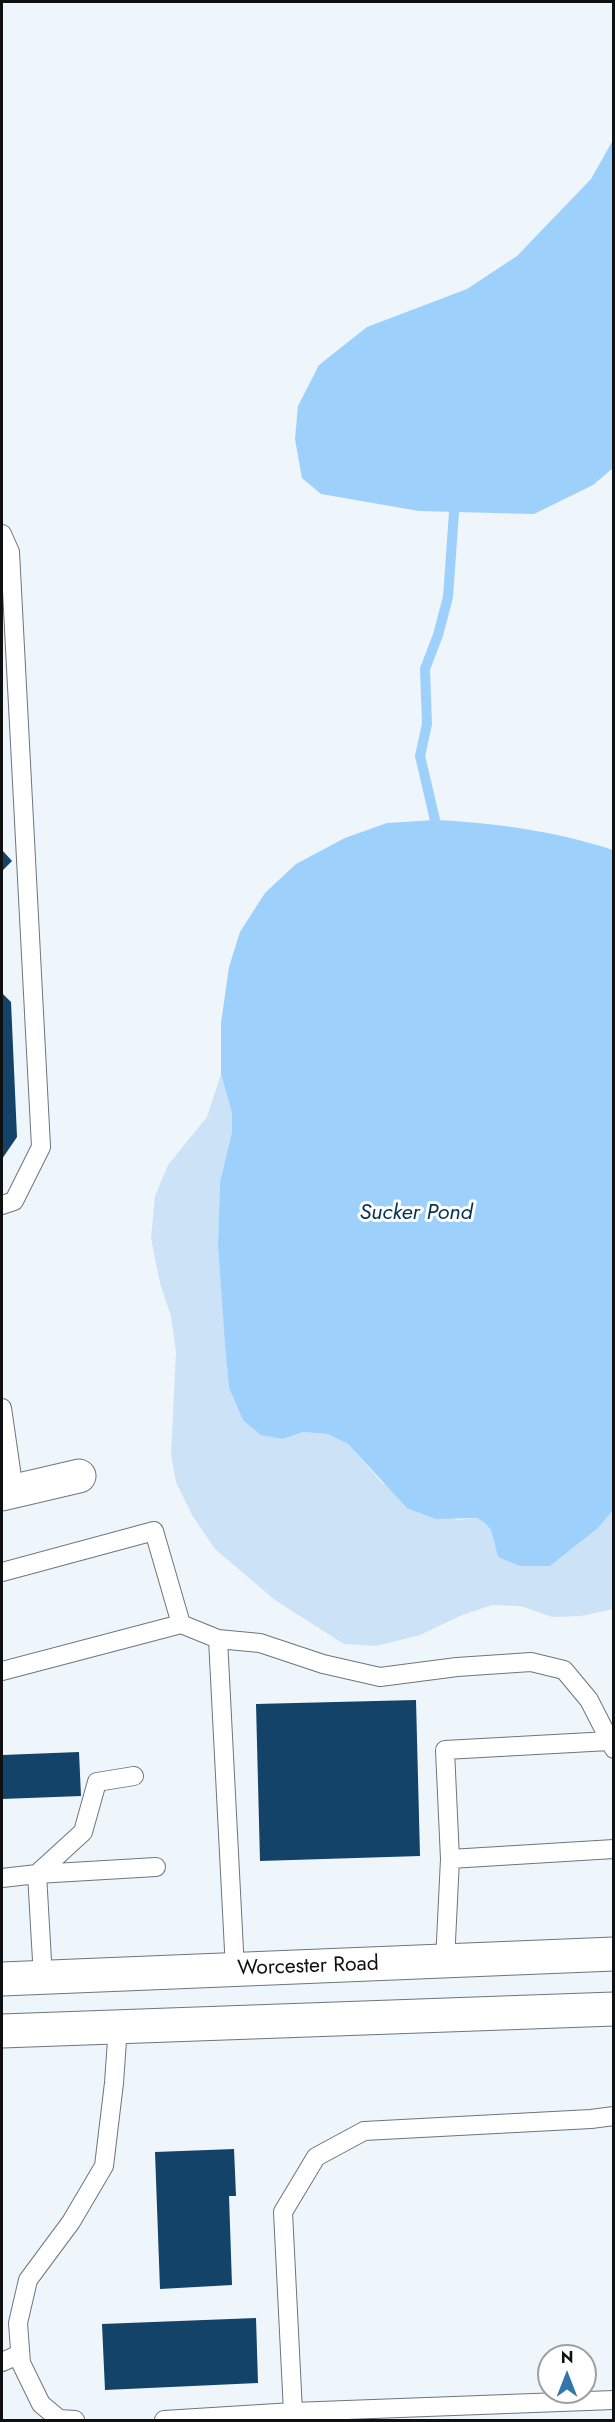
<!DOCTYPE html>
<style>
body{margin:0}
#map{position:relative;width:615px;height:2422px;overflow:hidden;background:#eef5fb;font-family:Jost,sans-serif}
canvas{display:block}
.frame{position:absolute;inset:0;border:3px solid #0e1012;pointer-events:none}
.north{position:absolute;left:537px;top:2344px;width:60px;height:60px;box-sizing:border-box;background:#fff;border:2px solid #9f9fa0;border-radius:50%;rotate:0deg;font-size:16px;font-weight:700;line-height:24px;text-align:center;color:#0e1012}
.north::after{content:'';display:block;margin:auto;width:21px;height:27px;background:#3376ac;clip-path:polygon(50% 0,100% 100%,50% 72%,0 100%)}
</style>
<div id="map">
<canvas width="615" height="2422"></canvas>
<div class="frame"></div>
<div class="north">N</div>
</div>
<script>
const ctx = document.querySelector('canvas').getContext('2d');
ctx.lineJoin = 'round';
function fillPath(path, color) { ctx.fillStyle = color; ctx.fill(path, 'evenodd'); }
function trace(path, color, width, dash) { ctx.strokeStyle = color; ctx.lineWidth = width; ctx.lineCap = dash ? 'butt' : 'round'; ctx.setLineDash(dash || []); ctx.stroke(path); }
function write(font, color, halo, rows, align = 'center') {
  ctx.font = font + ' Jost,sans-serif'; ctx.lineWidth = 6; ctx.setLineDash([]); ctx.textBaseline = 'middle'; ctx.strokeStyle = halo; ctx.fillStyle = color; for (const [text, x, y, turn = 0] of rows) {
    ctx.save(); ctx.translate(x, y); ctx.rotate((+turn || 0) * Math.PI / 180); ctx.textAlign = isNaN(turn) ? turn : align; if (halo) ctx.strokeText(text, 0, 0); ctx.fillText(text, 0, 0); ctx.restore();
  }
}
fillPath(new Path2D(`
 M221,1074L232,1113V1132L220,1182L218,1246L229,1388L243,1420L283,1439L303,1432L328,1434L348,1444L382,1483L457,1520L477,1518L486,1523L491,1530L498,1557L550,1566L598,1528L613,1510V1609L581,1616L552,1617L521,1606L492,1605L462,1615L420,1635L376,1646L344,1644L275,1600L215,1549L192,1515L176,1482L171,1455L176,1352L171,1316L160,1283L151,1238L155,1196L168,1165L207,1117Z`), '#cce2f7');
fillPath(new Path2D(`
 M613,140V468L593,485L534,514L419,511L321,494L302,478L295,439L298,406L319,365L367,327L467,289L517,256L591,179Z
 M435,820C495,823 556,831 613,850V1510L598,1528L550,1566H520L498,1557L491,1530L485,1523L477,1518L436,1519L407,1508L348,1444L328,1434L303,1432L283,1439L261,1435L243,1420L229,1388L225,1343L218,1246L220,1182L232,1132V1113L221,1074V1023L229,967L240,932L265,893L296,864L345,838L387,823Z`), '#9ed0fc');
trace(new Path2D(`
 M435,820L420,756L427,724L425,669L438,635L448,597L454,512`), '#9ed0fc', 10);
fillPath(new Path2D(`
 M2,850L12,861L2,871Z
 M2,993L11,1002L17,1137L2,1159Z
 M416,1700L420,1856L260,1861L256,1704Z
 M79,1752L81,1796L2,1799V1755Z
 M234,2149L236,2196H229L232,2285L160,2289L155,2152Z
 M256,2318L258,2383L105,2390L102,2324Z`), '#134368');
const lane = new Path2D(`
 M2,534L10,552L41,1147L14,1201L2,1205
 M2,1408L14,1491
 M2,1572L154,1531L181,1624
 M218,1639L260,1643L323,1664L380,1677L457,1667L531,1662L564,1670L589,1700L614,1749
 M2,1671L181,1624L218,1639L235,1970
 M134,1776L97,1782L83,1832L37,1874L156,1867
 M450,1859L445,1750L609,1741
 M2,1878L37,1874L43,1978
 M445,1962L450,1859L614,1849
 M2,2362L20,2354
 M293,2412L283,2212L316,2157L364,2131L591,2119L614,2116
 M75,2420L59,2419L41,2404L21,2363L18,2323L28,2280L71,2222L104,2166L114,2083L118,2026
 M164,2420L293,2412L614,2400`);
const street = new Path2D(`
 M2,1494L79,1476`);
const highway = new Path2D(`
 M2,1979L614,1954
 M2,2031L614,2009`);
trace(lane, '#6f757b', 20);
trace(street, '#6f757b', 35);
trace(highway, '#6f757b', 35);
trace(lane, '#fff', 18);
trace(street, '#fff', 33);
trace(highway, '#fff', 33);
write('21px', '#0e1012', '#fff', [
 ["Worcester Road",308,1967,-2]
]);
write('italic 22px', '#013355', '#fff', [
 ["Sucker Pond",416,1214]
]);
</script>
